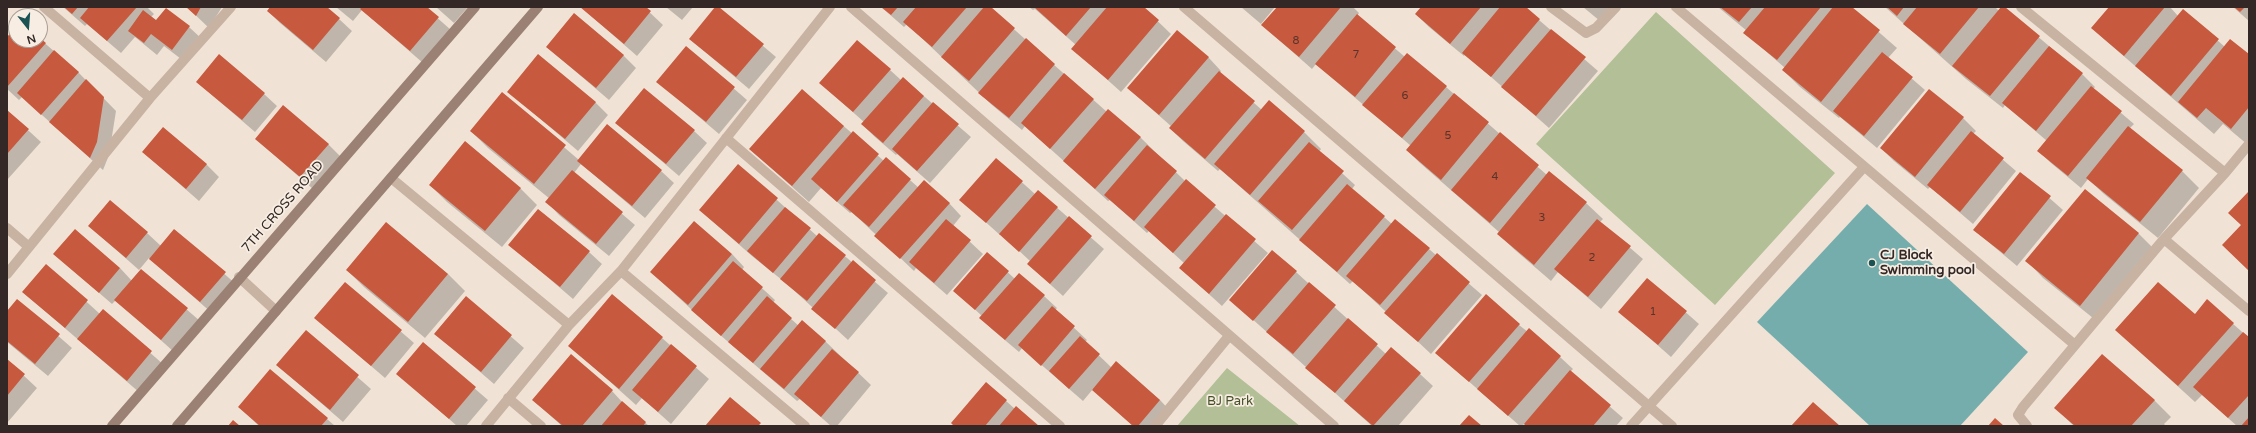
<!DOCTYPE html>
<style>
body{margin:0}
#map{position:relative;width:2256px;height:433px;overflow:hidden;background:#f0e3d6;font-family:"Varela Round",sans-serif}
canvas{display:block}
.frame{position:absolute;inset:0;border:8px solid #332825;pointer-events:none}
.north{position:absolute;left:8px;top:8px;width:40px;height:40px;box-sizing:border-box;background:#f8ede2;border:1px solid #a99e96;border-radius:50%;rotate:163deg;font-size:11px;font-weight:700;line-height:16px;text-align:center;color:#332825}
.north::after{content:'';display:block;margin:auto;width:14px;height:18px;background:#1b5253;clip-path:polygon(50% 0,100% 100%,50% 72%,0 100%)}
</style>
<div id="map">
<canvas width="2256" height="433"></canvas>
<div class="frame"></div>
<div class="north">N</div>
</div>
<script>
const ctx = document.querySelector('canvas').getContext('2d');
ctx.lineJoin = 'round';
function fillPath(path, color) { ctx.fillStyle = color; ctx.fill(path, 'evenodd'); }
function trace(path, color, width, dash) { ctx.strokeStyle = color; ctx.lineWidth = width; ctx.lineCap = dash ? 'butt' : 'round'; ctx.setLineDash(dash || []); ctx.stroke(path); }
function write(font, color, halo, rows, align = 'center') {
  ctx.font = font + ' "Varela Round",sans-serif'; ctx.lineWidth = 3.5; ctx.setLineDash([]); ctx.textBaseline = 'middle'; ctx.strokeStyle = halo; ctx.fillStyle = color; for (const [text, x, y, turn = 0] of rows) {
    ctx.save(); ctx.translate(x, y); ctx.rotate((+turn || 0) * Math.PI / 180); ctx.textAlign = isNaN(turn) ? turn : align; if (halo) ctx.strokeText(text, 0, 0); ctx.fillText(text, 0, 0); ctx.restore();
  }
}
fillPath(new Path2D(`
 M1656,12L1835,173L1715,305L1536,144Z
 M1227,368L1300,426H1177Z`), '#b3bf96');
fillPath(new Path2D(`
 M1867,204L2028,352L1960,426H1870L1757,322Z`), '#75adad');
fillPath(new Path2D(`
 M63,7H147L154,14L151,17L156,21L189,27L202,39L185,62L164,46L157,55L135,37L121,53L87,24L85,26Z
 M187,7H222L209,28Z
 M271,7H326L352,31L326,62L280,23L268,11Z
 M336,7H425L451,30L423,63L362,10L353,21Z
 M436,7H468L454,23Z
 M581,7H644L663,25L637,56Z
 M666,7H693L682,20Z
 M717,7L776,57L749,89L690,39Z
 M881,7H989L1107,112L1141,138L1185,181L1268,253L1222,306L1180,268L1184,263L1149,231L1147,233L1110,200L1108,201L1025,126L1022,130L992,105L907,24L904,27Z
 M1029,7H1143L1171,34L1121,92L1073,49L1076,45L1035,9L1033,10Z
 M1241,7H1275L1261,24Z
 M1278,7H1353L1359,13L1357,16L1405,57L1446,87L1547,175L1586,203L1603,219L1600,222L1643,259L1601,309L1558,272L1551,281L1515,250L1498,234L1499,232L1420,163L1407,150L1411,146L1316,64L1312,69L1262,25Z
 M1422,7H1524L1598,71L1549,128L1465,54L1464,56L1429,27L1416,14Z
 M1583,7H1612L1600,21Z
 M1718,7H1832L1833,9L1850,7L1897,48L1888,58L1925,90L1877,148L1840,117L1839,118L1800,87L1783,70L1785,68L1745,33L1747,31Z
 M1885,7H1995L1999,11L2003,7L2082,74L2095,87L2093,89L2134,124L2130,128L2182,171L2199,188L2158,238L2104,194L2088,179L2081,188L2051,163L2039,151L2047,141L2005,105L2003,108L1966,79Z
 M2110,7H2170L2178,16L2183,10L2225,47L2249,56L2248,145L2223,124L2214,134L2105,40L2092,28Z
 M2233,7H2249V21Z
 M16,28V40L40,39L78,72L116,111L109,155L103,170L22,97L19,100L7,89V38Z
 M1177,31L1209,58L1221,71L1220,73L1262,110L1269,102L1304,132L1321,149L1319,152L1355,185L1352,189L1392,224L1429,249L1482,295L1431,354L1353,281L1350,284L1220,169L1218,171L1183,141L1170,128L1172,127L1128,88Z
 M547,47L623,55L636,68L609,100Z
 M686,47L747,100L719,134L658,82Z
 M890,70L901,80L903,78L971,137L930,183L897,154L896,155L875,137L862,124L864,122L820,83Z
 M197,82L264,94L277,106L255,132Z
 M802,90L884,161L886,159L919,188L949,203L961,216L953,226L983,254L947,295L916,268L914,271L852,212L850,213L821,188L809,202L750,149Z
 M1929,90L1963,118L1976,131L1973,134L2016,171L1973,224L1930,187L1928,189L1894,161L1881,148Z
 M509,92L595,102L608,115L578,151Z
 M502,94L579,160L661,171L674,183L645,218L581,164L574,173L635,225L609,256L559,215L547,202L550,199L488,148L471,131Z
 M7,111L41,142L7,180Z
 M616,122L694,131L707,143L679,176Z
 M256,139L328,144L341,157L313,189Z
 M143,152L206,164L219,177L199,201Z
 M996,159L1035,194L1038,191L1104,249L1063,296L1041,276L1028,264L1030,261L1001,234L1000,235L961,200Z
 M738,165L817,236L819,234L888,293L848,340L787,284L752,256L700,210Z
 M2021,173L2063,210L2017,266L1974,230Z
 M430,185L520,188L537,205L502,247L447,202Z
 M2085,190L2139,234L2156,251L2098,322L2043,278L2027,261Z
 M386,223L448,274L465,291L425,338L364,287L347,270Z
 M89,226L147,233L161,246L175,230L238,286L213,314L149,258L139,270Z
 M510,245L589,252L602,264L573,299Z
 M987,253L1015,279L1019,274L1044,296L1057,308L1055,310L1087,340L1085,342L1112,368L1116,363L1160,400L1172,413L1161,426H1133L1093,389L1083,401L1022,348L1019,352L993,330L981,318L982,316L954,290Z
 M54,254L120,268L132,281L141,270L200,321L174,352L116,300L112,304Z
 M732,254L744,267L742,270L775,300L773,303L799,326L825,341L871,385L837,426H831L800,399L797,401L705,322L651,272Z
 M46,265L100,314L103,311L164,365L140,393L23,292Z
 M1296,272L1386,354L1420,374L1433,386L1398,426H1372L1231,300Z
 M1648,279L1699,324L1671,357L1620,312Z
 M345,283L414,343L385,378L315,318Z
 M466,297L524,348L494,384L435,333Z
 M17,300L72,348L48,376L7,342V312Z
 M2207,301L2249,338V426H2237L2202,395L2195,402L2116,330L2195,315Z
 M1519,325L1560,357L1573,369L1570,372L1623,418L1616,426H1527L1525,424L1520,426L1436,353Z
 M306,332L371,389L343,422L277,365Z
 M662,338L709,379L671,424L642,398L636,405L570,346Z
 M423,344L488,400L466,426H457L398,374Z
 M7,360L37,388L7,423Z
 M986,383L1015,409L1037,426H955Z
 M612,391L624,404L649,426H562L533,400Z
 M2154,400L2171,417L2164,424L2166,426H2074L2055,408Z
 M239,407L327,419L335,426H259Z`), '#0003');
fillPath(new Path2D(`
 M64,7H78L72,14Z
 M89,7H137L107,41L80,18Z
 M186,7H201L196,16Z
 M270,7H327L340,18L313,50L267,11Z
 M362,7H427L439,17L410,51L360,9Z
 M580,7H646L651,11L624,44Z
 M715,7H719L764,44L736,77L689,39Z
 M881,7H898L891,15Z
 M916,7H967L932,47L903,22Z
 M984,7H991L1015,28L969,81L941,57Z
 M1034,7H1091L1066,36Z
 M1107,7H1144L1159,20L1108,80L1071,49Z
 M1277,7H1341L1299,57L1261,25Z
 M1421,7H1481L1450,44L1415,14Z
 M1500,7H1526L1540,19L1491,77L1462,53Z
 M1720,7H1752L1739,22Z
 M1765,7H1821L1777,60L1743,33Z
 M1833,7H1852L1880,30L1821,102L1782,70Z
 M1887,7H1904L1897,16Z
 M1917,7H1979L1940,54L1903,24Z
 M2001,7H2005L2040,36L1990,96L1952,66Z
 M2109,7H2165L2124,56L2091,28Z
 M2234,7H2245L2240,12Z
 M166,8L190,26L172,50L151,34L144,43L128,31L143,10L156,20Z
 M2183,9L2219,39L2171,96L2135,66Z
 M574,13L624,55L596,88L546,47Z
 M1357,14L1396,47L1355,97L1315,64Z
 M16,27V40H40V38L46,43L7,87V37Z
 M1551,29L1586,57L1536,116L1501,87Z
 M1177,30L1209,57L1159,115L1127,88Z
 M1026,38L1055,64L1009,118L978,93Z
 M2230,39L2249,54V107L2231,129L2206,108L2197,118L2178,102Z
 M857,40L891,69L853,112L819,83Z
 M686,46L735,87L706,122L656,82Z
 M2049,46L2083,73L2036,131L2002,103Z
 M54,50L79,72L41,115L17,93Z
 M1882,52L1913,77L1864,136L1833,111Z
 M1407,53L1447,86L1402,138L1362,105Z
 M219,54L265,93L242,120L196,82Z
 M538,54L596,102L565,139L507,92Z
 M1219,71L1255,101L1205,159L1169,128Z
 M1064,73L1094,99L1050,149L1021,123Z
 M903,77L924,96L883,143L861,124Z
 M86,79L104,97L97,142L90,158L49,122Z
 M2091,86L2122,111L2068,176L2037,151Z
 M644,88L695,130L666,164L615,123Z
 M802,89L844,126L792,186L749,149Z
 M1929,89L1964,117L1915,177L1880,148Z
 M502,92L566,145L534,184L470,131Z
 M1454,93L1489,122L1441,180L1406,150Z
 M1269,100L1305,131L1250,195L1214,164Z
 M933,102L959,124L917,171L892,149Z
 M283,105L329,144L300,177L255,139Z
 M1108,109L1141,137L1095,189L1063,161Z
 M7,110L29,129L7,154Z
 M607,124L662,170L632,206L577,161Z
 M2128,126L2183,170L2140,222L2086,178Z
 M163,127L207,164L186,189L142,152Z
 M853,131L879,154L837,202L811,179Z
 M1971,131L2004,158L1960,212L1927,185Z
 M1500,132L1539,165L1490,223L1451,190Z
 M465,141L521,188L485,231L429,185Z
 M1309,142L1344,171L1292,230L1258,201Z
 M1147,145L1177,171L1134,221L1104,195Z
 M886,157L911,179L869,227L843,205Z
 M996,158L1023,181L986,223L959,200Z
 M738,164L778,198L739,244L699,210Z
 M572,170L623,212L596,244L545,202Z
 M1549,171L1587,202L1534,265L1497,234Z
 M2020,172L2051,196L2004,254L1973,230Z
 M1186,179L1216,205L1173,253L1144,227Z
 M924,180L950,203L900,259L874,236Z
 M1347,184L1385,216L1337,272L1299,240Z
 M2085,189L2139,233L2080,306L2025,261Z
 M1038,190L1058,207L1019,252L999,234Z
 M2249,191V271L2222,245L2241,225L2228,213Z
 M110,200L148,232L126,258L88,226Z
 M785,207L811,228L773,273L747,251Z
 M538,209L590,251L560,287L508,245Z
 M1226,214L1256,239L1209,294L1179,268Z
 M1069,216L1092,236L1050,284L1027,264Z
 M946,219L971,240L934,283L909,262Z
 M1395,219L1430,248L1380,305L1346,276Z
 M1597,219L1631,246L1588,297L1554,269Z
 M694,221L732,254L688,305L650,272Z
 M386,222L448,274L408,322L346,270Z
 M75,229L120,268L99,293L53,254Z
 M174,229L226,272L200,302L149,259Z
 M819,233L846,255L807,301L780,279Z
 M1272,250L1297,271L1253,321L1229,300Z
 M987,252L1009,271L975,310L953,291Z
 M1437,253L1470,282L1418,342L1384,313Z
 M853,260L876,280L835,329L811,309Z
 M733,261L763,287L721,336L691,310Z
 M46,264L88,300L65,328L22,292Z
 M141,269L188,308L161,340L114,300Z
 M1019,273L1045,295L1005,340L979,318Z
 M1647,278L1687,311L1658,345L1618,312Z
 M345,282L402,330L371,366L314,318Z
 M1309,282L1336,305L1293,354L1266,332Z
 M2158,282L2195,314L2207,299L2234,323L2178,386L2115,330Z
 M612,294L663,337L619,389L568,346Z
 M1486,294L1520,324L1469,382L1435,353Z
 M466,296L512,335L481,372L434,334Z
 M767,296L792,318L753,363L728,342Z
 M17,299L60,334L35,364L7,341V311Z
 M1052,306L1075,326L1041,366L1018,345Z
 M103,309L152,351L127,381L77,339Z
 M1348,318L1378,344L1335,393L1305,368Z
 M802,320L826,341L784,389L760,369Z
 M1529,328L1561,356L1508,416L1477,389Z
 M306,330L359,375L330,410L276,365Z
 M2243,332L2249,337V395L2228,418L2193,387Z
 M1080,336L1100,354L1069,389L1049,371Z
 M423,342L476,387L449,419L396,374Z
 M671,344L697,366L658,412L632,390Z
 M1391,347L1421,373L1373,426L1344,401Z
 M832,349L859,372L821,417L794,394Z
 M571,354L613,390L582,426H563L532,400Z
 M2102,354L2155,400L2131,426H2075L2054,408Z
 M7,359L25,374L7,396Z
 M1116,361L1160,400L1138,426H1133L1092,390Z
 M270,369L328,418L321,426H260L238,407Z
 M1570,370L1611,405L1593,426H1526L1524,424Z
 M986,382L1007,400L985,426H954L951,423Z
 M730,397L761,423L758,426H705Z
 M622,401L646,422L643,426H601Z
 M1813,402L1840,426H1791Z
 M1016,406L1039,426H999Z
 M1469,415L1482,426H1459Z
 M2249,417V426H2241Z
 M1995,418L2004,426H1988Z
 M233,420L240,426H228Z`), '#c6593e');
trace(new Path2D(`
 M44,7L150,98
 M851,7L1334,426
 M1184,7L1672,426
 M1551,7L1586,33L1596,28L1616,7
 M1676,7L2075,345
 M2021,7L2225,173
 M726,138L1060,426
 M391,178L569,325
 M7,228L29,247
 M2164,239L2249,311
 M621,271L805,426
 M7,274L150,98L231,7
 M239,277L276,311
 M508,398L541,426
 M486,426L569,325L621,271L830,7
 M1155,426L1229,336
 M1631,426L1864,167
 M2027,426L2018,415L2023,407L2164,239L2225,173L2249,144`), '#c8b2a2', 10);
trace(new Path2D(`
 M112,426L475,7
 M177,426L538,7`), '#9b8174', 10);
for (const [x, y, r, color] of [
 [1872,263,4,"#1b5253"]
]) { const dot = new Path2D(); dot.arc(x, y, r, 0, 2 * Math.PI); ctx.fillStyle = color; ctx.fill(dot); trace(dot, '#f8ede2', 1.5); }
write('11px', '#58342b', null, [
 ["8",1296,41],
 ["7",1356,55],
 ["6",1405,96],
 ["5",1448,136],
 ["4",1495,177],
 ["3",1542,218],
 ["2",1592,258],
 ["1",1653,312]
]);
write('13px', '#332825', '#f8ede2', [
 ["7TH CROSS ROAD",283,207,-49]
]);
write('bold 13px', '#332825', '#f8ede2', [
 ["CJ Block",1880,256],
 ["Swimming pool",1880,271]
], 'left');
write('13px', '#445128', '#f8ede2', [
 ["BJ Park",1230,402]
]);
</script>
